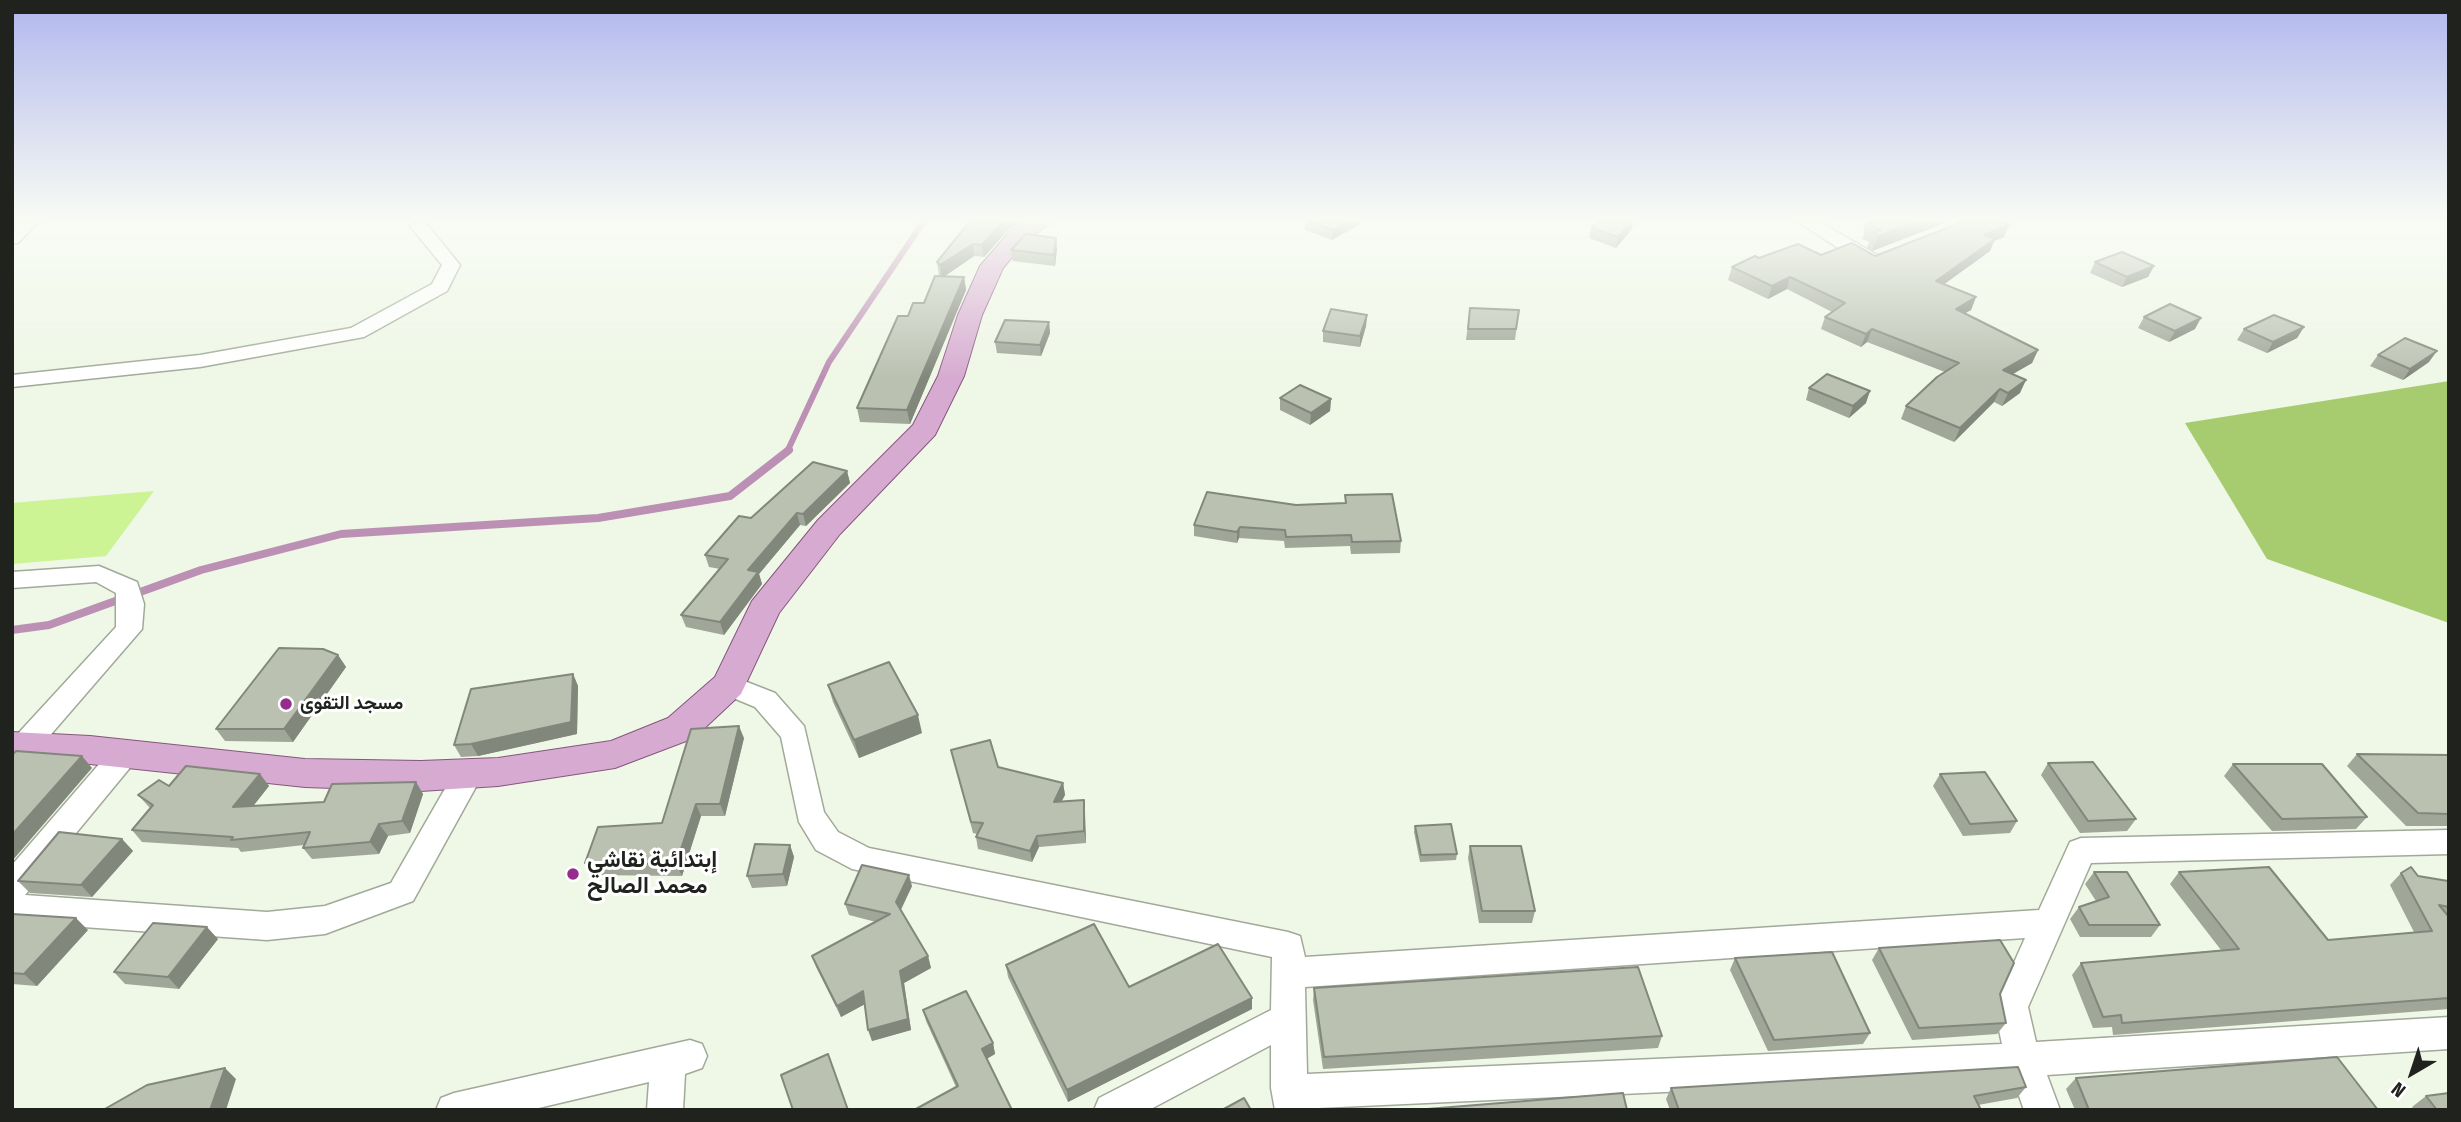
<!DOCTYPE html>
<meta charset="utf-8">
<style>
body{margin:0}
#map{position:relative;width:2461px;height:1122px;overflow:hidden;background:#eff7e6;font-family:"Fira Sans Condensed",sans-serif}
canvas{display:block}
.frame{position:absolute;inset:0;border:14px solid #20231d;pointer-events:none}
.north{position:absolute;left:2377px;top:1038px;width:70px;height:70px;-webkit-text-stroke:5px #fff;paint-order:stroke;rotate:219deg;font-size:19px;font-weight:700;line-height:28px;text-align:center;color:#20231d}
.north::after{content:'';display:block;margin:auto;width:24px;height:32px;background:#20231d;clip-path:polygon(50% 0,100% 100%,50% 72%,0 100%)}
</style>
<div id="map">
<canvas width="2461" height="1122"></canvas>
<div class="frame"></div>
<div class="north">N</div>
</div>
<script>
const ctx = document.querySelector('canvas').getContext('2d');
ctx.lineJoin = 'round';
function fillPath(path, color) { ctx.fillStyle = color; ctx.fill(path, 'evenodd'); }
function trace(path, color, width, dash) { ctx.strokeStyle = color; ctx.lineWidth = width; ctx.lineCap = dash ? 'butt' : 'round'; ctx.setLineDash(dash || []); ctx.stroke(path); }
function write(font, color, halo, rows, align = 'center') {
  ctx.font = font + ' "Fira Sans Condensed",Vazirmatn,sans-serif'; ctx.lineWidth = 6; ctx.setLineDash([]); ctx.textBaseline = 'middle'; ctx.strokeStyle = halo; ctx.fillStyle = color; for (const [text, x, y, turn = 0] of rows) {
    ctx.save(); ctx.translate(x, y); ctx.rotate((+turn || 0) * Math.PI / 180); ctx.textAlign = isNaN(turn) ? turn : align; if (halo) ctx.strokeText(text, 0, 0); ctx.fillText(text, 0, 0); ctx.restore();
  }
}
fillPath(new Path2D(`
 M154,491L106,556L12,564V503Z`), '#ccf394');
fillPath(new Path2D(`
 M2449,381V623L2267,559L2185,423Z`), '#a7cc6f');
trace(new Path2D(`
 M787,452L829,362L924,221`), '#bc90b4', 6);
trace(new Path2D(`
 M12,630L49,625L201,570L341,534L598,518L730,496L789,450`), '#bc90b4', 8);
const minor = new Path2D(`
 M20,221H39L18,243L12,244V229Z
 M420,221L425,222L460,265L447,291L364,337L200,367L12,387V375L200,355L351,328L432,284L442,265L410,226Z
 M1797,221H1818L1884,259L1876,265H1864Z
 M99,566L137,582L144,604L142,629L34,754L24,757L14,754V738L116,627V593L96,582L12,588V572Z
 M729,675L775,693L804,726L824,812L838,832L869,848L1288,932L1300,936L1305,957L2039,910L2070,842L2081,838L2449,830V854L2091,863L2028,1007L2036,1042L2449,1017V1049L2047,1075L2060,1110H2024L2012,1076L1275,1110L1271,1088V1045L1149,1110H1094L1099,1098L1271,1010L1272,957L852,869L816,850L799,822L781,737L755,707L719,692L715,685L719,678ZM2025,938L1994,1007L2002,1044L1307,1074L1305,987Z
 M123,745L133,748L137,756L133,764L25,895L267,912L325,906L391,883L458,766L468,763L478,766L483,774L413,901L325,934L267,940L12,922V865L113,748Z
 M690,1040L702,1044L707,1056L702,1068L685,1074L683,1110H647L649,1082L530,1110H436L441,1098L454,1093Z`);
const major = new Path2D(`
 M1026,221H1053L1026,241L1003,268L982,315L964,376L935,435L840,534L779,613L741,694L694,738L615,768L498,786L421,791L305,787L90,764L12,760V732L90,736L305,759L421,761L498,758L611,741L668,718L715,677L752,601L818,520L913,425L938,376L958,315L980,266L1010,231Z`);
trace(minor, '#a1a998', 3);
trace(major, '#85577e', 2);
fillPath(minor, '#fff');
fillPath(major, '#d7abd1');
fillPath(new Path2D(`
 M970,221H1021L1009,229L984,257L974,256L945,276L964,277L966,290L910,424L860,422L857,408L908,316L924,303L941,276L939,275L937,262Z
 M1305,221H1360V224L1332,240L1305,230Z
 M1601,221H1633L1632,229L1616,248L1589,238L1591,228Z
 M1866,221H1946L1945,223L1872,251L1867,248L1869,242L1862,239L1865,232L1863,231Z
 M2004,237L1994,241L1990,251L1944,284L1976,297L1971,310L1965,313L2038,350L2032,363L2013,374L2020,393L2002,406L1994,402L1954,442L1901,419L1906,406L1945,372L1867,342L1861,347L1821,329L1825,317L1832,312L1787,289L1768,299L1728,280L1732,267L1759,258L1821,255L1875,256Z
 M1057,249L1055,266L1013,261L1011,250Z
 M2095,262L2154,266L2148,277L2122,287L2090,273Z
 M1470,308L1519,310L1515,340H1466Z
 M1367,315L1366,326L1360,347L1323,342V331Z
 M2144,317L2195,329L2169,342L2138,328Z
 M1049,322L1050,333L1041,356L997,353L995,342Z
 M2304,327L2297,338L2267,353L2237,340L2244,329Z
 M2378,355L2429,362L2403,380L2370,366Z
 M1809,388L1866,403L1849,418L1806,400Z
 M1280,398L1331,399L1330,411L1310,425L1280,410Z
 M847,471L850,483L806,526L800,525L759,574L762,584L724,635L686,627L681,615L720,569L709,567L705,555L751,518Z
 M1345,495L1401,541L1400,553L1351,554L1350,546L1285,548L1284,541L1239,538L1237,543L1194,536V525L1296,505L1345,503Z
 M338,655L346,667L293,742L225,741L216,729Z
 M573,674L578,686L577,734L478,756L461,757L454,745Z
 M828,685L922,733L859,758L833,702Z
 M744,738L725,816H701L682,876L591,875L585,863L662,823Z
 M951,750L998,767L1063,783L1065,795L1061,802L1084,800L1086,843L1039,847L1032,862L978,849L976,837L977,834L973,833Z
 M2357,754L2449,755V826H2406L2347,766Z
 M2048,763L2136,819L2127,831L2080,833L2041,775Z
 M2233,764L2367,817L2356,829L2272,831L2224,776Z
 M260,774L269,786L253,806L324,802L416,782L423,794L410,833L388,836L379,854L312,859L303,848L304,845L241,852L238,848L142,842L132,830L150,808L138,795L169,786Z
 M1940,774L2017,821L2010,833L1963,836L1933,786Z
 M1415,826L1457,854L1456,860L1420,862L1414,832Z
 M122,839L133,851L92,897L30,893L18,881Z
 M790,845L794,857L787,886L752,888L747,876Z
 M1470,846L1535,911L1532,923H1479L1468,858Z
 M2094,872L2160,925L2151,937H2080L2070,919L2079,907L2096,901L2085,884Z
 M2179,872L2328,940L2414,932L2390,885L2401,873L2449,882V1009L2113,1035L2112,1027L2093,1028L2072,975L2081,963L2221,950L2170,884Z
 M912,886L901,910L928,956L931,968L904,983L911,1030L872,1041L865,1004L841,1017L816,967L812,956L876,922L849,915L845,904Z
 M12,914L88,930L37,986L12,984Z
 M218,939L179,989L125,984L114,972Z
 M1879,948L2000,994L2006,1023L1997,1034L1912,1040L1872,960Z
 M1735,958L1870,1033L1863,1044L1768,1051L1730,970Z
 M1006,965L1129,987L1252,998V1009L1068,1102L1008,977Z
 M1314,988L1662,1036L1658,1048L1323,1069L1313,1000Z
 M923,1010L993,1043L995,1054L987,1059L956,1087L926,1021Z
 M2076,1078L2378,1110H2075L2066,1089Z
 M2026,1087L2017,1098L1978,1105L1981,1110H1670L1666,1099L1671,1088Z
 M2426,1096L2449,1110H2414L2412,1107Z`), '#a0a698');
fillPath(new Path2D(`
 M1003,221H1021L1009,229L984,257L982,245Z
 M1348,221H1360V224L1332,240L1333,230Z
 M1632,221H1633L1632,229L1616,248L1618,237Z
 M1917,221H1946L1945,223L1872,251L1878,236Z
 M2009,225L2004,237L1994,241L1990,251L1932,293L1936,281L1984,235Z
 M1056,238L1057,249L1055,266L1054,255Z
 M973,244L974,256L942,278L940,265Z
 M2154,266L2148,277L2122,287L2127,277Z
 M964,277L966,290L910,424L907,410Z
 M1790,277L1787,289L1768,299L1772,286Z
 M1976,297L1971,310L1951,321L1956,309Z
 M1367,315L1366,326L1360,347V336Z
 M2201,318L2195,329L2169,342L2175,331Z
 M1049,322L1050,333L1041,356L1040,345Z
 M2304,327L2297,338L2267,353L2273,342Z
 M1872,329L1867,342L1861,347L1866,334Z
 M2038,350L2032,363L1997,383L2003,370Z
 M2437,351L2429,362L2403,380L2410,369Z
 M2026,380L2020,393L2002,406L2008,393Z
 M2000,389L1994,402L1954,442L1960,428Z
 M1870,391L1866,403L1849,418L1853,406Z
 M1331,399L1330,411L1310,425L1311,413Z
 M847,471L850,483L806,526L803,514Z
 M797,513L800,525L759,574L762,584L724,635L720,622L748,570Z
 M1240,527L1239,538L1237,543V532Z
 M338,655L346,667L293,742L284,729Z
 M573,674L578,686L577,734L478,756L471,744Z
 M918,715L922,733L859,758L854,740Z
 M739,726L744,738L725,816L720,804Z
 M82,756L92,768L12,861V835Z
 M260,774L269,786L243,819L233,807Z
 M416,782L423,794L410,833L402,821Z
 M1063,783L1065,795L1055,814L1054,802Z
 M1084,800L1085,812L1086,843L1084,831Z
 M696,804L701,816L682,876L676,864Z
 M379,824L388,836L379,854L370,842Z
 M1037,836L1039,847L1032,862L1030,851Z
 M122,839L133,851L92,897L81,885Z
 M790,845L794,857L787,886L783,874Z
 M909,875L912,886L899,913L896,902Z
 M76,918L88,930L37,986L24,974Z
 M207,927L218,939L179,989L168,977Z
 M928,956L931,968L904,983L911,1030L872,1041L868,1030L900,971Z
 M863,991L867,1003L841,1017L837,1006Z
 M1252,998V1009L1068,1102L1067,1090Z
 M993,1043L995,1054L984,1060L982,1049Z
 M225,1068L236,1079L226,1110H210Z`), '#82877c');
const building = new Path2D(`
 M970,221H1003L982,245L973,244L940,265L937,262Z
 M1309,221H1348L1333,230Z
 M1601,221H1632L1618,237L1591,228Z
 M1875,221H1917L1878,236L1873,233L1881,230L1867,224Z
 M1965,221H2000L2009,225L1984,235L1995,239L1936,281L1976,297L1956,309L2038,350L2003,370L2026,380L2008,393L2000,389L1960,428L1906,406L1937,377L1959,363L1872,329L1866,334L1825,317L1845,303L1790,277L1772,286L1732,267L1755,256L1759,258L1798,244L1821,255L1852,243L1875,256Z
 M1026,234L1056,238L1054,255L1011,250Z
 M2122,252L2154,266L2127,277L2095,262Z
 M935,276L964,277L907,410L857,408L898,316H908L913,303H924Z
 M2170,304L2201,318L2175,331L2144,317Z
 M1470,308L1519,310L1516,329H1468Z
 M1331,309L1367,315L1360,336L1323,331Z
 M2274,315L2304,327L2273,342L2244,329Z
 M1005,320L1049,322L1040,345L995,342Z
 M2405,338L2437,351L2410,369L2378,355Z
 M1827,374L1870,391L1853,406L1809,388Z
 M1300,385L1331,399L1311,413L1280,398Z
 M813,462L847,471L803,514L797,513L748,570L758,572L720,622L681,615L728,559L705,555L739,516L751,518Z
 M1207,492L1296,505L1346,503L1345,495L1392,494L1401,541L1352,542L1351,535L1286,537L1285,530L1240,527L1237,532L1194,525Z
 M279,648L323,649L338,655L284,729H216Z
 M889,662L918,715L854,740L828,685Z
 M573,674L571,722L471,744L454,745L471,689Z
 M739,726L720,804H696L676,864L585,863L598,827L662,823L691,729Z
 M990,740L998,767L1063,783L1054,802L1084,800V831L1037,836L1030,851L976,837L983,823L971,822L951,750Z
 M16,751L82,756L12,835V755Z
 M2357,754L2449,755V814L2418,813Z
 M2093,762L2136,819L2088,821L2048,763Z
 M2233,764H2322L2367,817L2282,819Z
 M186,766L260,774L233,807L324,802L332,784L416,782L402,821L379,824L370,842L303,848L310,832L231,840L233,837L132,830L153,805L138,795L159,780L169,786Z
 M1985,772L2017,821L1970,824L1940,774Z
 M1451,824L1457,854L1421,855L1415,826Z
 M59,832L122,839L81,885L18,881Z
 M755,844L790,845L783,874L747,876Z
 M1470,846H1521L1535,911H1482Z
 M862,865L909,875L896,902L928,956L900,971L908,1019L868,1030L863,991L837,1006L812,956L890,914L845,904Z
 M2269,867L2328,940L2432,931L2401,873L2411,867L2418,876L2448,881L2449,907L2439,905L2449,917V998L2122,1023L2121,1015L2103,1017L2081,963L2239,949L2179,872Z
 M2094,872H2127L2160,925H2089L2079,907L2109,897Z
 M12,914L76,918L24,974L12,973Z
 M153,923L207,927L168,977L114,972Z
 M1094,924L1129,987L1218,944L1252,998L1067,1090L1006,965Z
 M2000,940L2014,963L2000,994L2006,1023L1919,1028L1879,948Z
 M1832,952L1870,1033L1774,1040L1735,958Z
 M1638,967L1662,1036L1324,1057L1314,988Z
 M966,991L993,1043L982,1049L1012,1110H914L958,1086L923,1010Z
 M828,1054L848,1110H793L781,1075Z
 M2337,1057L2378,1110H2089L2076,1078Z
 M2018,1067L2026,1087L1974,1096L1981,1110H1679L1671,1088Z
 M225,1068L210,1110H103L147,1085Z
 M1623,1093L1627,1110H1415Z
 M2449,1093V1110H2437L2426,1096Z
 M1244,1098L1251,1110H1222Z`);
fillPath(building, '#bac1b1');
trace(building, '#82877c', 2);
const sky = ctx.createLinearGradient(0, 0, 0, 378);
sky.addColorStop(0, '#b1b8ed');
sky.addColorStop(0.58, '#f8fbf4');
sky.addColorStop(1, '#f8fbf400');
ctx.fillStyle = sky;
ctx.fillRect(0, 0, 2461, 378);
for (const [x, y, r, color] of [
 [286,704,7,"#962c8e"],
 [573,874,7,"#962c8e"]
]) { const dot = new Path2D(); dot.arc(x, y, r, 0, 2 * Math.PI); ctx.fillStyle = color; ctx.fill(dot); trace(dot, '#fff', 2.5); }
write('bold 19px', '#20231d', '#fff', [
 ["مسجد التقوى",300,704]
], 'left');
write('bold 23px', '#20231d', '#fff', [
 ["إبتدائية نقاشي",587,861],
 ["محمد الصالح",587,887]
], 'left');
</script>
